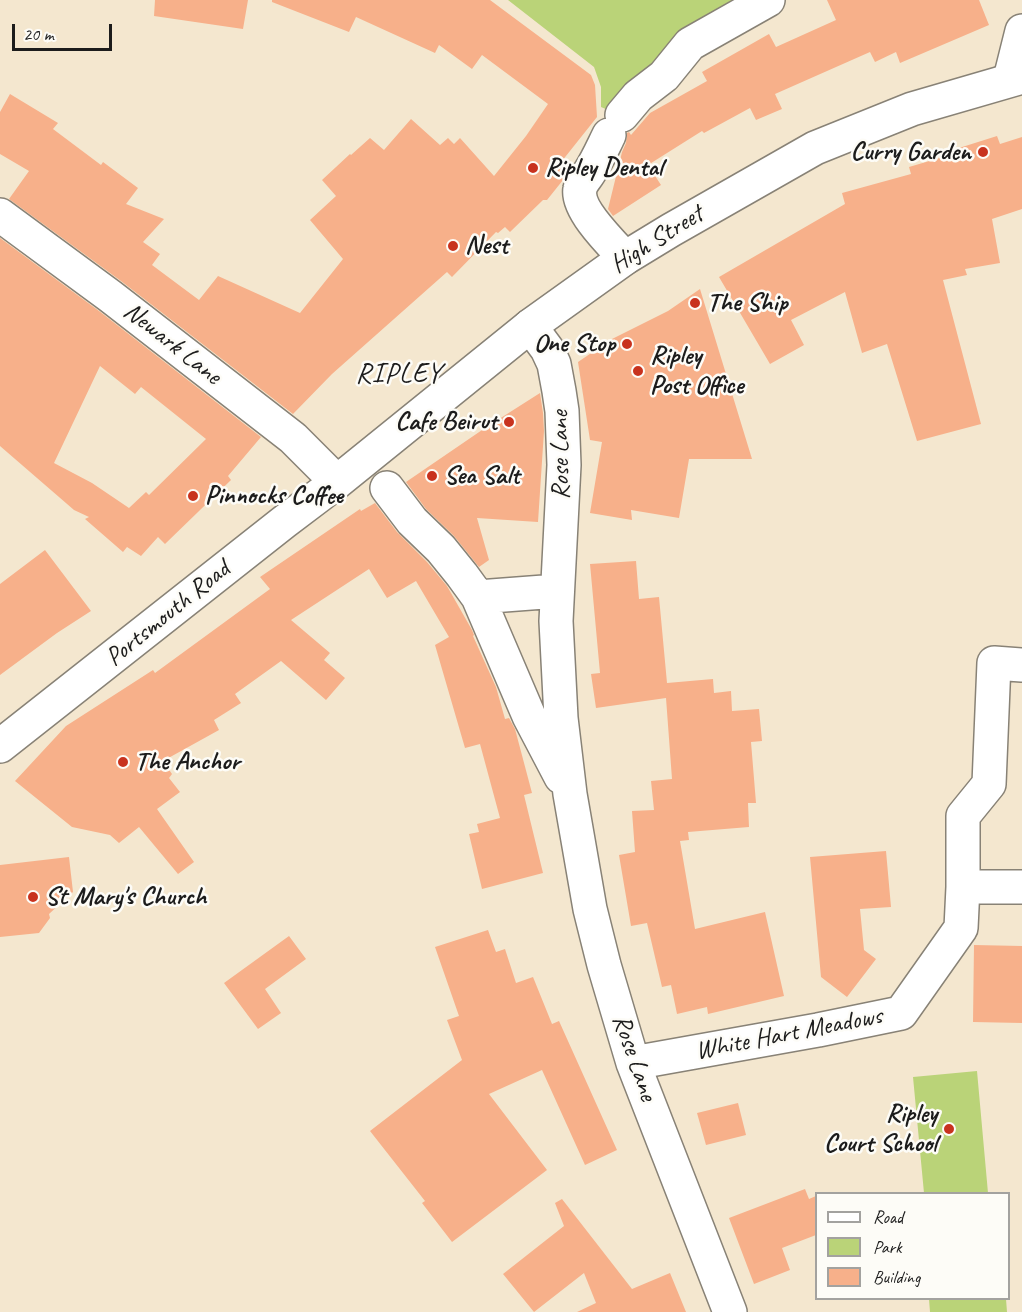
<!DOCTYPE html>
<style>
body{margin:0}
#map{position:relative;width:1022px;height:1312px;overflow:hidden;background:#f4e7cf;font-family:Caveat,sans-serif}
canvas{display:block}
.legend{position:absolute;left:815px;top:1192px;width:195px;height:108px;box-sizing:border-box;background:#fdfcf7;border:2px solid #a3a29f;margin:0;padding:8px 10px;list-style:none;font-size:18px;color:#1c1c1c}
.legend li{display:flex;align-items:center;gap:12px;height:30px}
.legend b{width:30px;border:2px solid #a3a29f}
.scale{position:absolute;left:12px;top:24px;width:100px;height:27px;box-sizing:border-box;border:3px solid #1c1c1c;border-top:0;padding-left:8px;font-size:18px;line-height:21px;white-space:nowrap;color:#1c1c1c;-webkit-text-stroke:4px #fdfcf7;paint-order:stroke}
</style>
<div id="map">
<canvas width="1022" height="1312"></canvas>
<ul class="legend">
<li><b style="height:8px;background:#fff"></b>Road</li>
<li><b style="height:16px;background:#bad378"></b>Park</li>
<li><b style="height:16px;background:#f7b08a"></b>Building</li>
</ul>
<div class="scale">20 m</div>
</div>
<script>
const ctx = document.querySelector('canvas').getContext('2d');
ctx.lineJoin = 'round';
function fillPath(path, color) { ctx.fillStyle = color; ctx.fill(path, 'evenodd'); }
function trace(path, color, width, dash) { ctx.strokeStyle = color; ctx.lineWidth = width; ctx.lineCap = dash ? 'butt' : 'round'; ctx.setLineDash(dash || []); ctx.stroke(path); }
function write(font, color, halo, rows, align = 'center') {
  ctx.font = font + ' Caveat,sans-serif'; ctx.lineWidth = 5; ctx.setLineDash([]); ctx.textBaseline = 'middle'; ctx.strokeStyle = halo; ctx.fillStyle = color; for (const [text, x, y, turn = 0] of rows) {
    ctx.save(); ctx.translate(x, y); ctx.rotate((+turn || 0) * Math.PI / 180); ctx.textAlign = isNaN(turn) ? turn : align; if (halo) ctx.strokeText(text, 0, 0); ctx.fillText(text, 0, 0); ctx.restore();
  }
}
fillPath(new Path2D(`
 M508,0H759L615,113L601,107V87L594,67Z
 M977,1071L988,1193H924L913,1077Z
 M929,1299H1006L1007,1312H930Z`), '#bad378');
fillPath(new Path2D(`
 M155,0H248L243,29L154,16Z
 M272,0H490L591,75L595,85L597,117L562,161L567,172L563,180L547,200H543L510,232L505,227L498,233L496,232L452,277L447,272L332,374L293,414L121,281L9,199L29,171L0,154V112L10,94L58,123L53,129L101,165L103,162L138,188L126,204L164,219L143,242L160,254L152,265L199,300L218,276L300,313L343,259L310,220L336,196L322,180L350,154L351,155L370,138L384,150L411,119L440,145L448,138L454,144L460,138L494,176L526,136L548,104L482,55L472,69L439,45L435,53L356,17L349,32L272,2Z
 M827,0H979L989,25L900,63L896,52L875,62L870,52L775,94L782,109L756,120L750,108L704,133L702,131L648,165L661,185L613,216L608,209L622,152L626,143L627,133L629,132L631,135L650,113L707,81L702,72L769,34L776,47L836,20Z
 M997,136L1000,144L1022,137V209L992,219L1000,263L965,269L967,275L943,280L981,424L917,441L887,344L862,353L845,292L791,320L804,345L770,364L719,277L845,204L842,193L911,174L909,167L960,152L959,148Z
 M0,238L99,311L261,437L228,476L231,480L165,544L158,537L141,556L127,547L123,552L85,519L89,517L74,510L0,446ZM100,366L135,394L141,387L206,439L149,495L146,492L129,508L92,483L54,463Z
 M700,289L752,459H689L679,518L631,510L632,520L590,513L602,442L590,440L578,362L612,339L668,311Z
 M540,393L543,413L544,431L538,522L477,518L489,560L479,567L454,536L426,509L406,482L485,428Z
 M375,503L397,532L427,562L447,586L472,630L474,635L473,636L496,687L505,719L509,718L515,729L532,793L524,795L543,873L482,889L469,834L479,832L477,824L500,818L480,744L465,748L435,645L449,637L416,581L387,598L369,569L291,620L330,653L324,660L345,678L326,700L281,661L235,694L241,703L214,720L219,730L163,761L172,774L169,778L180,792L157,809L194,862L178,874L139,827L119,843L110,835L72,827L15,781L66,726L153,670L155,673L270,589L260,577L360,509L361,511Z
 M45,550L91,611L57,633L0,675V584Z
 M636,561L639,599L659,597L667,683L713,679L714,693L731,691L732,711L759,709L762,741L751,742L756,803H748L749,827L688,832L689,840L680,841L695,929L765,912L784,996L708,1014L707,1007L677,1014L671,985L662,987L647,923L631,926L619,855L635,852L632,811L654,810L651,781L672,779L666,698L596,708L591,674L600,673L590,564Z
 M886,851L891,907L860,909L864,950L876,959L847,997L821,977L810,857Z
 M69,857L73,892L49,914L50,918L39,933L0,937V865Z
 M488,930L496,952L505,949L516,983L533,977L552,1024L559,1021L617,1150L585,1165L542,1070L489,1094L547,1170L452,1242L422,1203L425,1201L370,1131L462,1060L447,1020L459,1016L435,947Z
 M289,936L306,959L265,989L281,1013L258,1029L224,983Z
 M974,945L1022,946V1023L973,1022Z
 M738,1103L746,1135L706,1145L697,1113Z
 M805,1189L809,1199L816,1196V1235L782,1248L790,1270L754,1284L729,1218Z
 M562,1199L632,1289L670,1273L686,1312H577L596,1303L584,1273L534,1312L503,1274L564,1226L555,1203Z`), '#f7b08a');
const minor = new Path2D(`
 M1010,79L1022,31
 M622,115L638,96L664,76L690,44L768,0
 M609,135C603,147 597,161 589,173C586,178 581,183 580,189C576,209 612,244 625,258
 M530,326L547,349L554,364L559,391L562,411L564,465L556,621L561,718L570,794L590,909L604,965L633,1063L730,1312
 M387,488L412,521L441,549L462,575L478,597L529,716L561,777
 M478,597L557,591
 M963,887H1022
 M633,1063L818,1030L901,1013L961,928L963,887V816L989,784L994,663L1022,665`);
const major = new Path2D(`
 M0,215L110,296L293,438L337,482
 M0,746L284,522L337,482L530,326L625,258L671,230L815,148L912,109L1022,77`);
trace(minor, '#888276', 36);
trace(major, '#888276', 36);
trace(minor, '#fff', 33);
trace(major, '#fff', 33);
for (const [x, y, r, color] of [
 [983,152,6,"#c8321e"],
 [533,168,6,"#c8321e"],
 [453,246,6,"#c8321e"],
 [695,303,6,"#c8321e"],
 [627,344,6,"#c8321e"],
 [638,371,6,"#c8321e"],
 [509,422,6,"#c8321e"],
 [432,476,6,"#c8321e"],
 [193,496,6,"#c8321e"],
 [123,762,6,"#c8321e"],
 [33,897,6,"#c8321e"],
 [949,1129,6,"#c8321e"]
]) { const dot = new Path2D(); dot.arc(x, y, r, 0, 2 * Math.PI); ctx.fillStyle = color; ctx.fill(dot); trace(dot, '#fdfcf7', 2); }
write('bold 26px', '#1c1c1c', '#fdfcf7', [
 ["Curry Garden",971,152,"right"],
 ["Ripley Dental",545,168],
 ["Nest",465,246],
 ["The Ship",707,303],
 ["One Stop",615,344,"right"],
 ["Ripley",650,356],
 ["Post Office",650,386],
 ["Cafe Beirut",497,422,"right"],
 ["Sea Salt",444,476],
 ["Pinnocks Coffee",205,496],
 ["The Anchor",135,762],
 ["St Mary's Church",45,897],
 ["Ripley",937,1114,"right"],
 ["Court School",937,1144,"right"]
], 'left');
write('26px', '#1c1c1c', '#fdfcf7', [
 ["High Street",657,240,-32],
 ["Newark Lane",172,344,38],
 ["Rose Lane",561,455,-91],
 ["Portsmouth Road",168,614,-39],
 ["White Hart Meadows",789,1034,-11],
 ["Rose Lane",634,1058,71]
]);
ctx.letterSpacing = '1.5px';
write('28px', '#1c1c1c', '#fdfcf7', [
 ["RIPLEY",399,375]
]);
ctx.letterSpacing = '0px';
</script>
